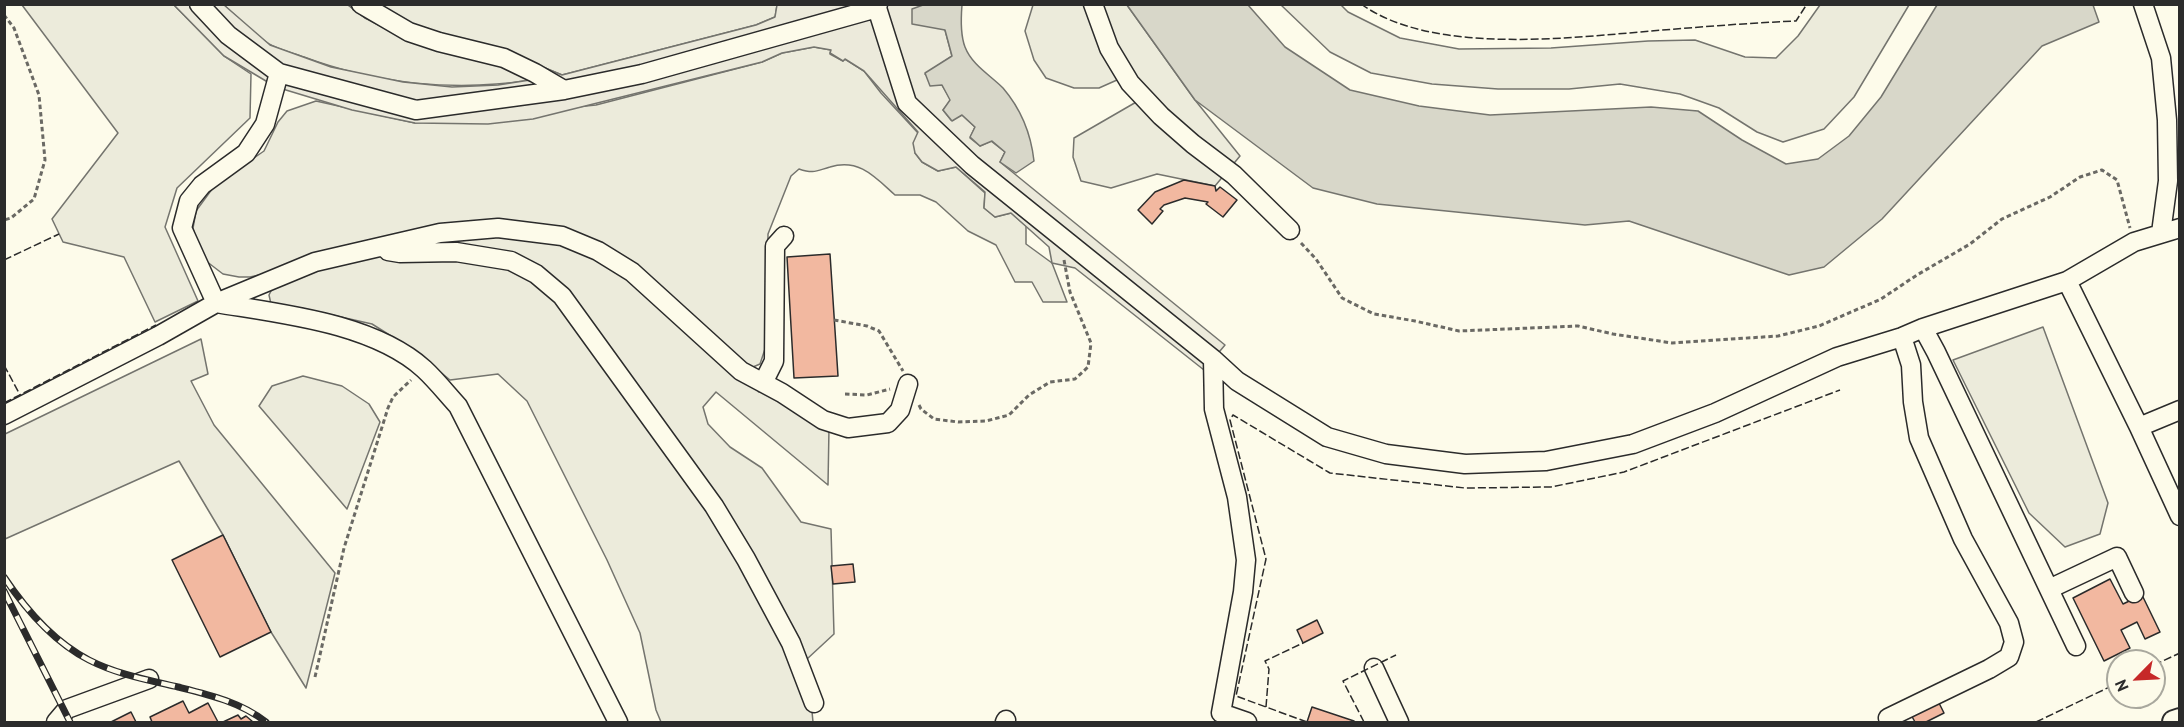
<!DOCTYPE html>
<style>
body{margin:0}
#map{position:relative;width:2184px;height:727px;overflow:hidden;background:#fdfbea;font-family:"PT Sans",sans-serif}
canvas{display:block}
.frame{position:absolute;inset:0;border:6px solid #2b2b2b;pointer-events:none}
.north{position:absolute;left:2106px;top:649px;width:60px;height:60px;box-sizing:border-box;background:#fdfbea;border:2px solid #a9a89e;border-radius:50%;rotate:246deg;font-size:16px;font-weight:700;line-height:24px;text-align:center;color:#2b2b2b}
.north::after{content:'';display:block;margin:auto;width:21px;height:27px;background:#c62828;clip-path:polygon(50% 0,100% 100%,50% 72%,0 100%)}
</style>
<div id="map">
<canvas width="2184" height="727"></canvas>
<div class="frame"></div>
<div class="north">N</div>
</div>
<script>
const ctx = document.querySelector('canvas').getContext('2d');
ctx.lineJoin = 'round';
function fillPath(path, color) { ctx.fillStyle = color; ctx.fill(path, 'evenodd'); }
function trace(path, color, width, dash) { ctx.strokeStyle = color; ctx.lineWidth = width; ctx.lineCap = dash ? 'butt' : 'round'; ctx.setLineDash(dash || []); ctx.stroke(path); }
const green = new Path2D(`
 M22,5H174L224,56L251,74L250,118L177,188L165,227L198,301L155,322L124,257L63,242L52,219L118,133Z
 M224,5H348L365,18L511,69L531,80C455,92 376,84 304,57C293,53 279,50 269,44C252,33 238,18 224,5Z
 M372,5H777L775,17L756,25L562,75L499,49L439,34L406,22Z
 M1033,5H1127L1195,100L1240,156L1215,186L1157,174L1111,188L1081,181L1073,157L1074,138L1138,101L1117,80L1099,88H1074L1046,78L1034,60L1025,31Z
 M1281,5H1341L1348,12L1400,38L1459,49L1551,48L1648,41L1695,40L1745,57L1776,58L1798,36L1820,5H1909L1854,97L1824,129L1783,142L1757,132L1719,108L1680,94L1620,84L1569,89H1498L1432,84L1371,73L1330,52Z
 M814,47L831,50L830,54L843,61L845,59L864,71L881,93L918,133L915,153L922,162L938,171L956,167L985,193L984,208L995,217L1011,213L1026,226V244L1052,263L1067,302H1043L1032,282H1015L996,245L968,231L936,202L920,195H895C875,177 859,158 830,167C816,171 814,174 799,169L791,176L768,234L767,343L760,364L753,367H746L637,267L494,223L250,277H239L223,274L206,261L197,244L193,228L196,211L215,185L264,151L278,122L287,111L316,101L415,123L596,105L762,62L782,53Z
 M460,235L558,241L612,266L829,428L828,485L716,392L703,407L708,424L730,447L762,468L801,522L831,529L834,634L807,659L813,722H661L656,710L640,633L607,560L527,401L498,374L450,380L415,351L372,324L301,308L271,304L269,295L273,287L307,270Z
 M2043,327L2108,503L2100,534L2065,547L2029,513L1953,360Z
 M201,339L208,374L191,381L214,425L335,573L306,688L271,632L223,535L179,461L5,539V434Z
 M303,376L342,386L369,404L380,422L347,509L259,406L272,386Z`);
fillPath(green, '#ecebdb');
trace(green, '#74746e', 1.5);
const parking = new Path2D(`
 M174,5H224L270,45L331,67L403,82L452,87L498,85L530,80L511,69L434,48L400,36L365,18L348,5H372L406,22L439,34L499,49L562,75L756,25L775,17L777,5H923L945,30L952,56L925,74L942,85L951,100L943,110L951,120L962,115L975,127L970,138L980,146L991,141L1005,152L1000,162L1225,345L1204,370L1075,268L1052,263L1049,247L1011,213L995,217L984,208L985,192L956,167L938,171L922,162L915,153L913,143L918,132L864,71L845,59L843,61L830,53L831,50L814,47L782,53L762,62L533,119L488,124L415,123L352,110L276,87L224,56Z`);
fillPath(parking, '#eceadb');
trace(parking, '#74746e', 1.5);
const water = new Path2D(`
 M923,5H962C961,17 960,34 965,47C972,65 990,75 1003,88C1021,109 1031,134 1034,161L1016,173L1000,162L1005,152L992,141L980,146L970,137L975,127L962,115L952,121L943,110L950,100L942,85L930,86L925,73L952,56L945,30L912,24V9Z
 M1127,5H1248L1285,47L1350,90L1419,106L1490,115L1651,107L1698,111L1742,140L1786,164L1818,159L1849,136L1881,97L1937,5H2093L2099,22L2042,46L1882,219L1824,267L1789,275L1629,221L1585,225L1377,204L1313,188L1195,100Z`);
fillPath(water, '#d8d7c9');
trace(water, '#74746e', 1.5);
const building = new Path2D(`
 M1184,180L1215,186L1216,191L1220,187L1237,200L1223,217L1206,204L1208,202L1185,198L1164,205L1160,209L1163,211L1152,224L1138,210L1155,192Z
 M830,254L838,376L794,378L787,257Z
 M223,535L271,632L220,657L172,560Z
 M853,564L855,582L833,584L831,566Z
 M2110,579L2123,604L2142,595L2160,632L2145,639L2137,622L2121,630L2130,648L2104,661L2073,598Z
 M1317,620L1323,633L1303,643L1297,630Z
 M1937,699L1944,713L1926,722H1915L1910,713Z
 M183,701L189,713L208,703L218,722H152L150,717Z
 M1312,707L1354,721L1353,722H1307Z
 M131,712L136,722H111Z
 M238,715L241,719L246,716L253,722H223Z`);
fillPath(building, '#f2b8a0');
trace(building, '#2b2b2b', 1.5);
const minor = new Path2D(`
 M199,4L228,35L279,73L416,110L564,90L642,74L877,8L878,4
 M361,4L409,32L439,42L504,58L535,73L564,90
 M1093,4L1109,48L1130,83L1161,116L1193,144L1234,175L1290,230
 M2143,4L2161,58L2167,120L2168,181L2161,233
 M877,8L907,103L972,165L1213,359L1237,381L1327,437L1386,454L1465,464L1546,461L1633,444L1715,413L1837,357L1902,337L1923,328L2067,281L2134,242L2180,228
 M279,73L265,124L246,153L202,185L189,201L182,228L216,303C282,314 373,323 424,369C436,380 447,394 458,406L618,722
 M388,251L400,253L456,252L511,261L536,274L562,296L714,506L746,559L791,643L814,703
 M2067,281L2139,427L2180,516
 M1923,328L1936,352L2076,646
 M1213,359L1214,409L1237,497L1246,560L1243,592L1221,713L1247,722
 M763,383L774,361L775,246L784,236
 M4,415L158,336L216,303L315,262L440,233L498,228L562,236L598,251L632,272L741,371L782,393L823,420L848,428L888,423L900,410L908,384
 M2139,427L2180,410
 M2049,589L2117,557L2134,593
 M1374,668L1399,722
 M1888,718L1989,669L2009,657L2014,642L2009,623L1963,539L1919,438L1913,402L1911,365L1902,337
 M56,722L67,709L149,679
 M1005,722L1006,720`);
const major = new Path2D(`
 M2174,722L2180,720`);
trace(minor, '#2b2b2b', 21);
trace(major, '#2b2b2b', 26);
trace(new Path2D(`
 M4,15L14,28L39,95L45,160L34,199L11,218L4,220
 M1301,243L1316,259L1342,298L1374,314L1415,321L1459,331L1578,326L1613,334L1672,343L1778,336L1819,326L1881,299L1917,275L1970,244L2002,219L2050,197L2080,177L2102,170L2117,180L2130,228
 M834,320L867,326L879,331L903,371
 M845,394L867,395L890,389
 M919,405L921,409L934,419L958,422L986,421L1009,415L1029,395L1050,382L1075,379L1088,367L1091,343L1070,292L1064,260
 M315,677L344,548L388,408L393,397L411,380`), '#6a6964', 3, [4.5, 3]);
trace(minor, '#fdfbea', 18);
trace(major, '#fdfbea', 22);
const rail = new Path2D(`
 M4,577C26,610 54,642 89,660C116,674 148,680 178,687C210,695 240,702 266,722
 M4,591L70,722`);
trace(rail, '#2b2b2b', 7);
trace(rail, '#fdfbea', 4.5, [14]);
trace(new Path2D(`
 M1361,4C1432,55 1568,38 1651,31C1699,27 1748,23 1796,21L1807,4
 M4,260L59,234
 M4,365L20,395
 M4,403L156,325
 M2154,665L2180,653
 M1266,707L1269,669L1265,661L1303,643
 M1307,722L1236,696L1266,559L1230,420L1233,415L1330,473L1465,488L1551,487L1624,472L1840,390
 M1364,722L1343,681L1396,655
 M2036,722L2118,683`), '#2b2b2b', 1.5, [8, 3]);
</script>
